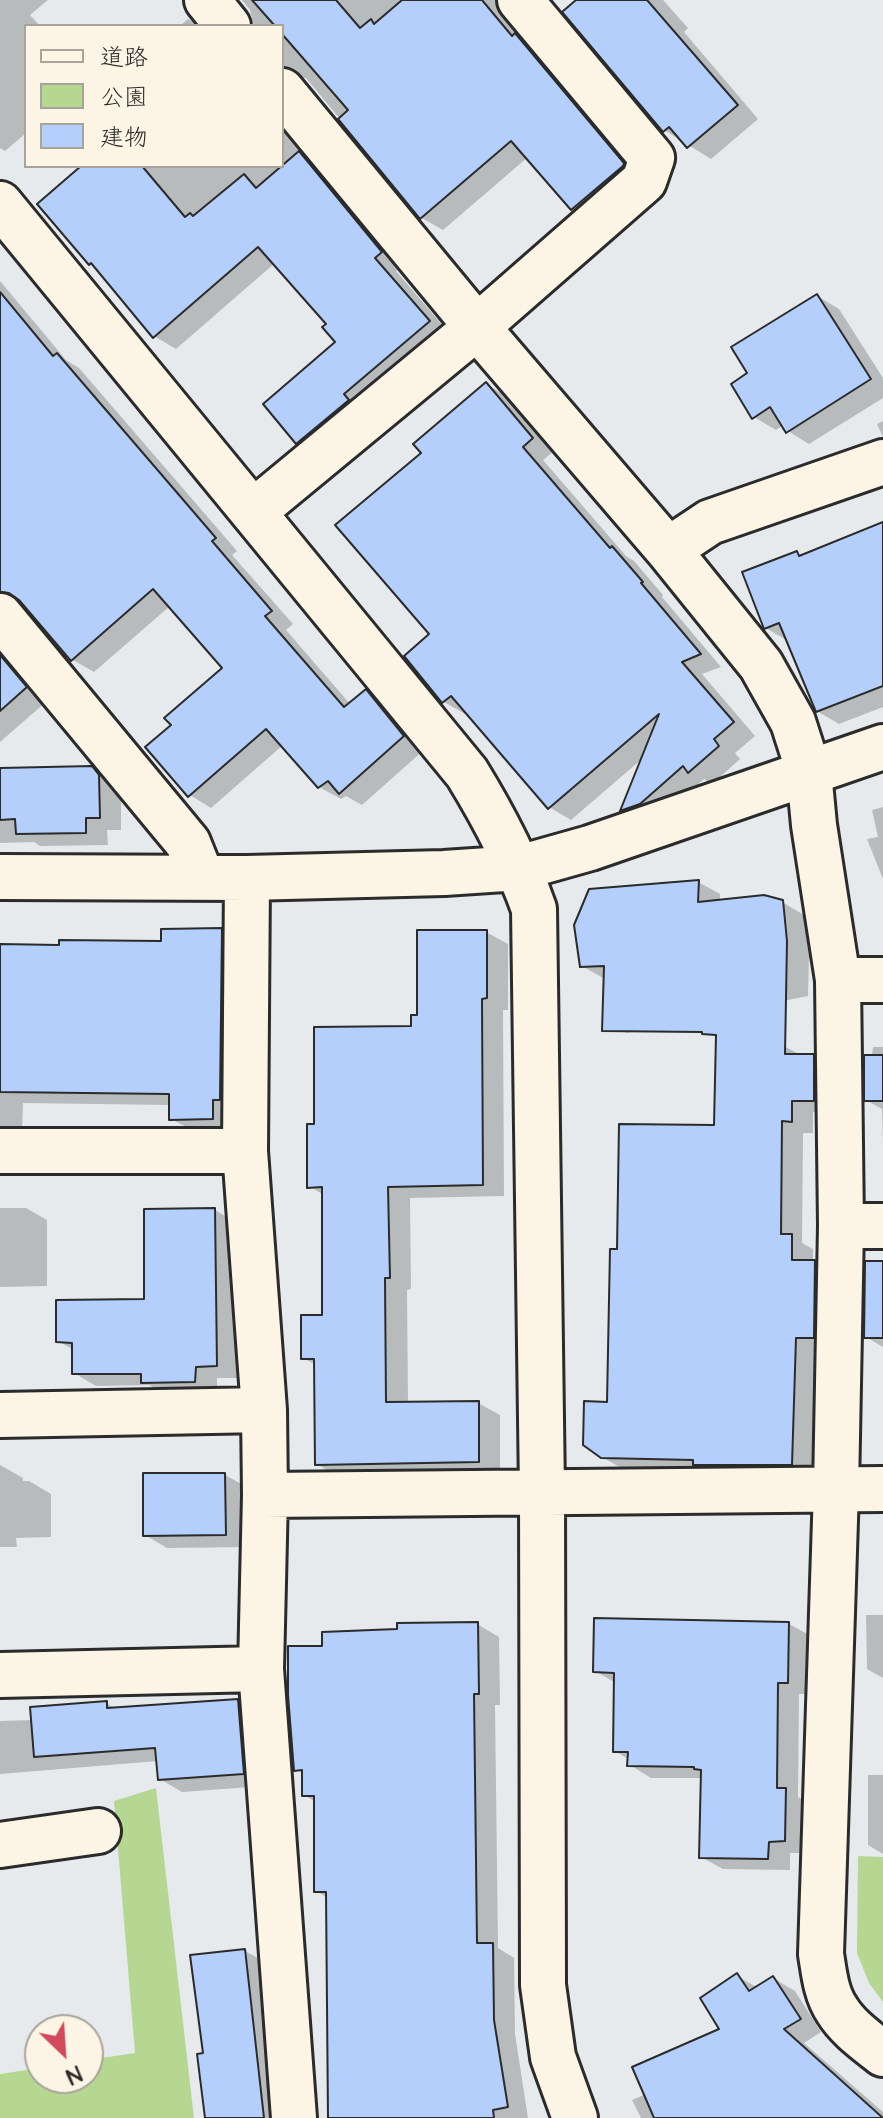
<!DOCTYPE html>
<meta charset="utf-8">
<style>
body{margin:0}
#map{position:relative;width:883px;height:2118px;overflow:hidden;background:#e6eaec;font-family:"Architects Daughter","Klee One",sans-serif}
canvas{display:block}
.legend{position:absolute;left:24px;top:24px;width:260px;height:144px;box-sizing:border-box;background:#fcf5e5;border:2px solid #a8a49b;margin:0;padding:10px 14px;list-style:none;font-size:24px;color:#2b2b2b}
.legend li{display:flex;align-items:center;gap:16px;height:40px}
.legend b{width:40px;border:2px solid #a8a49b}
.north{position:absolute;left:24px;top:2014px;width:80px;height:80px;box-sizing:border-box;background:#fcf5e5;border:2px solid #a8a49b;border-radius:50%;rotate:155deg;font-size:22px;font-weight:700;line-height:32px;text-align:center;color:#2b2b2b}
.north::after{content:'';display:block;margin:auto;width:28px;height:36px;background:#d1495b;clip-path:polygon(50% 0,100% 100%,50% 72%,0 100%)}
</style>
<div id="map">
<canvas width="883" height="2118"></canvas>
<ul class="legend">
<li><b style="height:10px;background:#fcf5e5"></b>道路</li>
<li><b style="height:22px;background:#b6d791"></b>公園</li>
<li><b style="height:22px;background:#b4cffc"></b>建物</li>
</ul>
<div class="north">N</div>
</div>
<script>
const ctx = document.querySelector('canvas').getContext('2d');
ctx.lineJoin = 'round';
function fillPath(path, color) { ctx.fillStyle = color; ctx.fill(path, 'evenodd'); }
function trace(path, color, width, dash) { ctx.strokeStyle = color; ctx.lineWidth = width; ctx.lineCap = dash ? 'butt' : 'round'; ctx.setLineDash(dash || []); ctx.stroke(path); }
fillPath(new Path2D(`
 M156,1788L194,2118H0V2074L40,2068V2078H88V2060L135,2053L114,1801Z
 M858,1856L883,1857V2002L869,1983L857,1953Z`), '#b6d791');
fillPath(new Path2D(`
 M0,0H48L30,15L40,26H26V133L5,151L0,148Z
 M242,0H497L645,177L594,221L572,209L528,157L443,230L422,218L306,78H302L289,83L282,93V26H254L250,10Z
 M579,0H663L688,28L684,32L758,119L711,159L664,130Z
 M188,19L201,26H180Z
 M282,116L403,265L396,271L450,334L320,455L298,442L338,342L329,324L275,263L176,349L154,336L96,267L90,263L84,166H282Z
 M0,281L66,360L79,368L237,551L232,555L293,624L286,630L350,704L366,691L388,704L425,749L362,805L346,796L341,799L319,787L283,745L211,808L190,795L174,725L225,668L170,606L94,672L73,660L25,603H18L7,608L0,618Z
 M817,296L839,309L883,378V398L809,444L788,431L783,425L776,430L754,417L750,373Z
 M486,384L508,397L554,451L543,460L626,556L634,561L663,595L662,597L721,667L702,674L755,736L735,753L740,759L712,784L704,779L662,816L644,823L622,810L643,758L571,820L549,807L468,712L465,714L444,702L432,634L423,453Z
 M883,421V437L877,424Z
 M883,525V707L839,724L817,711L788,641L766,628L797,553L803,556Z
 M0,641L47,701L0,742Z
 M92,768L114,781L121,789V830H107L108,845L40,846L34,842L0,843V770Z
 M883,807V879L867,839L878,837L872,810Z
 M698,882L720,894V902H782L804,915L809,955L808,996L626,1033L605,1020V979L582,966Z
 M221,930L242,942L233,1130H192L171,1119V1105L23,1103L22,1130H0V946L61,947L163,943Z
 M486,932L508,944V1010H503L504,1196L410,1198L411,1289L407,1290L408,1404L478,1403L500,1415V1473L339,1477L317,1464L316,1365L303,1358L324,1317V1195L309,1186L316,1126L413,1028L419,1017Z
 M784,1046L802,1056H813L835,1069L836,1112H813V1133H803L802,1243L813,1249V1262L837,1275L817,1349L813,1476L625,1470L602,1457L609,1404L618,1251L716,1128Z
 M873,1047H883V1143L882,1109L866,1100Z
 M0,1208H26L47,1220V1286L0,1287Z
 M215,1210L237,1223L239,1378H217V1393L165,1394L149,1385L96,1386L74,1373V1350L58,1341L146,1301Z
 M883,1263V1347L866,1337Z
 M0,1465L23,1478V1481H29L51,1494V1537L16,1538L17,1547H0Z
 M225,1475L247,1487L248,1547L167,1548L145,1535Z
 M866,1615H883V1678L867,1669Z
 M477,1624L499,1637L500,1705H495L498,1948L514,1958L515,2034L528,2118H350L328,1898L316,1891V1802L304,1795V1774L295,1769L324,1648Z
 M789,1624L811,1636L809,1694H799L798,1797L807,1802L806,1853H790V1870L723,1869L701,1857L702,1778H651L630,1765V1760L615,1751L616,1683L595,1671Z
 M238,1701L260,1714L265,1786L182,1792L160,1779L158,1761L0,1774V1721L33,1720L106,1703L118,1710Z
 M868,1775H883V1854L868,1845Z
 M245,1951L267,1963L284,2118H207L205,2055Z
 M737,1976L758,1988L773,1978L795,1991L821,2032L804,2043L883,2112V2118H641L632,2100L646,2094L722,2030Z`), '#0003');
const building = new Path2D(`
 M252,0H336L360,28L371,19L374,24L402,0H482L512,36L515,33L624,163L623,166L571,210L511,141L420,219L338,119L348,110L282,34V26H275Z
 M576,0H647L738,105L687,148L669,127L663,132L562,12Z
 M299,151L382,252L375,258L430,321L344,394L349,400L296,444L263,404L335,342L322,327L326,324L258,247L153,338L91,263L89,265L37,204L81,166H142L185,217L190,213L193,216L244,174L256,188Z
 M0,292L53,356L57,353L216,538L212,541L272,611L265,616L344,707L366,689L404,736L339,794L328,781L318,788L266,729L188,797L145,747L171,725L164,718L222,668L153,589L71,661L19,600L9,593L0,592Z
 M817,294L871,379L786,433L770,407L752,419L731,384L747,373L731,347Z
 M486,382L533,438L523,447L610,548L612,546L643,582L641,583L701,654L682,662L734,722L714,739L719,746L688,773L683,766L640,804L620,811L659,714L548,809L451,696L442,703L404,656L429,634L335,525L421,453L413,444Z
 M883,522V686L816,712L779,623L764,629L742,572L797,551L799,556Z
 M0,655L27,687L0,711Z
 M92,766L99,775L100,818H86V833L16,834L15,819L0,820V768Z
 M699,880L698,902L764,895L783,900L787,941L785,1054H814V1101H792V1122L782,1121L781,1234H792V1260H815L814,1338H796L792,1465H693V1460L601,1458L583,1445L584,1401L607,1402L610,1249H617L619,1124L714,1125L716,1035L702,1034V1032L602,1031L604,966L580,967L574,925L589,889Z
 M222,928L220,1100H213V1119L169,1120V1094L0,1092V944L59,945V940L161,941V929Z
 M417,930H487V998L482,999L483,1185L388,1187L390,1278H385L386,1402L479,1401V1462L315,1465L314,1359H301V1315H322V1187L307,1188V1124H314V1027L411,1026V1015H417Z
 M864,1055H883V1101H864Z
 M215,1208L217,1366L196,1367L195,1382L141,1383V1374H72V1343L56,1342V1300L144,1299V1209Z
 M865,1261H883V1338H864Z
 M143,1473H225L226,1535L143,1536Z
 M594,1618L789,1622L788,1683H778L777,1788H786L785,1841L769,1842L768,1859L699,1858L701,1770L694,1769V1767L627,1766L628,1752H613L614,1673L593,1672Z
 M478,1622L479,1694H474L477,1943H493L494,2020L508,2107L493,2110L494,2118H328L326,1892H314V1796H302V1770L294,1771L288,1695V1646H322V1632L397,1629V1623Z
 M238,1699L244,1774L158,1780L155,1748L34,1757L30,1707L107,1701V1708Z
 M245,1949L264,2118H205L197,2054L203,2053L190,1955Z
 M737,1973L749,1991L773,1976L801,2019L784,2029L883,2118H654L632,2067L719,2029L700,1998Z`);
fillPath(building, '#b4cffc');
trace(building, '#2b2b2b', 2);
const minor = new Path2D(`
 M207,0L228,26
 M282,91L477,327L669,551L761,665L793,722L809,772L814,825L838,980L841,1226L836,1489L821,1954C824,1973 826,1994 837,2010C848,2028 867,2041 883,2054
 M0,204L467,773C494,817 517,861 534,909L542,1491L543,1985L553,2057L575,2118
 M253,512L477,327L644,181L652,158L520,0
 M669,551L686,538L710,522L883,462
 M0,616L188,843L202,878
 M0,877L247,878L444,873L519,868L590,848L883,747
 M247,878L245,1151L264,1410L265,1495L261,1669L294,2118
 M838,980H883
 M0,1151H245
 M841,1226H883
 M0,1415L264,1410
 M265,1495L883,1489
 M0,1675L261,1669
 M0,1845L98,1831`);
trace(minor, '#2b2b2b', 50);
trace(minor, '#fcf5e5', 44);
</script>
